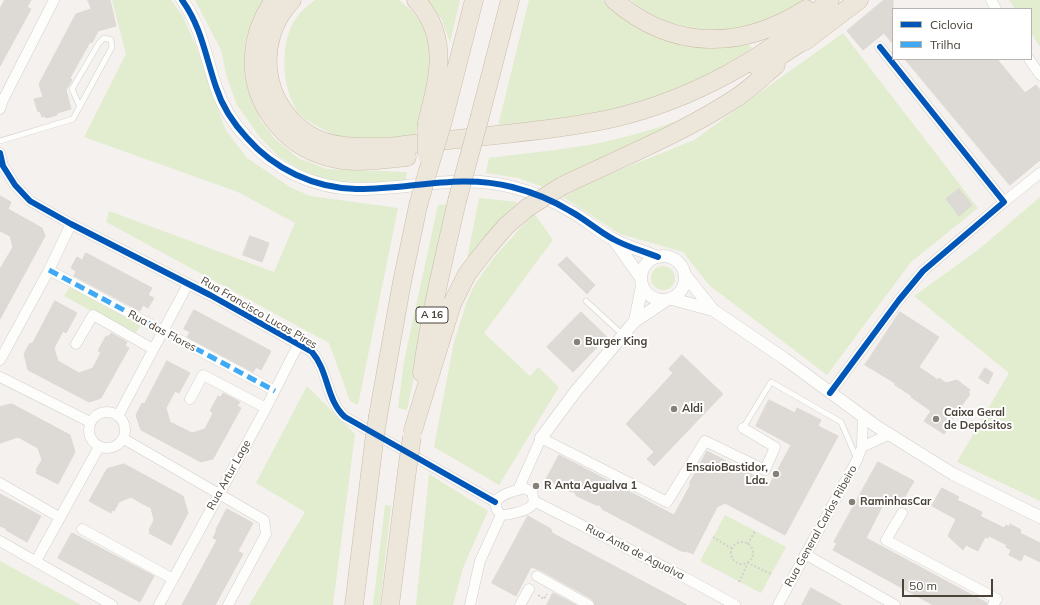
<!DOCTYPE html>
<meta charset="utf-8">
<style>
body{margin:0}
#map{position:relative;width:1040px;height:605px;overflow:hidden;background:#f4f1ee;font-family:Mulish,sans-serif}
canvas{display:block}
.legend{position:absolute;left:892px;top:8px;width:140px;height:52px;box-sizing:border-box;background:#fff;border:1px solid #b7b4b0;margin:0;padding:5px 7px;list-style:none;font-size:12px;color:#4a4339}
.legend li{display:flex;align-items:center;gap:8px;height:20px}
.legend b{width:20px;border:1px solid #b7b4b0}
.scale{position:absolute;left:902px;top:579px;width:91px;height:18px;box-sizing:border-box;border:2px solid #4a4339;border-top:0;padding-left:5px;font-size:12px;line-height:14px;white-space:nowrap;color:#4a4339;-webkit-text-stroke:3px #fff;paint-order:stroke}
</style>
<div id="map">
<canvas width="1040" height="605"></canvas>
<ul class="legend">
<li><b style="height:5px;background:#0057b8"></b>Ciclovia</li>
<li><b style="height:5px;background:#3fa9f5"></b>Trilha</li>
</ul>
<div class="scale">50 m</div>
</div>
<script>
const ctx = document.querySelector('canvas').getContext('2d');
ctx.lineJoin = 'round';
function fillPath(path, color) { ctx.fillStyle = color; ctx.fill(path, 'evenodd'); }
function trace(path, color, width, dash) { ctx.strokeStyle = color; ctx.lineWidth = width; ctx.lineCap = dash ? 'butt' : 'round'; ctx.setLineDash(dash || []); ctx.stroke(path); }
function write(font, color, halo, rows, align = 'center') {
  ctx.font = font + ' Mulish,sans-serif'; ctx.lineWidth = 4; ctx.setLineDash([]); ctx.textBaseline = 'middle'; ctx.strokeStyle = halo; ctx.fillStyle = color; for (const [text, x, y, turn = 0] of rows) {
    ctx.save(); ctx.translate(x, y); ctx.rotate((+turn || 0) * Math.PI / 180); ctx.textAlign = isNaN(turn) ? turn : align; if (halo) ctx.strokeText(text, 0, 0); ctx.fillText(text, 0, 0); ctx.restore();
  }
}
fillPath(new Path2D(`
 M112,0H171L183,17L196,46L225,129L247,158L290,187L310,196L398,208L358,405L350,401L329,343L106,222L109,211L274,272L295,223L238,192L84,137L126,54Z
 M195,0H267L253,21L247,35L246,62L252,98L261,121L275,139L298,158L327,169L407,172L405,182H360L330,180L305,172L279,157L259,136L237,105L227,78L221,50Z
 M315,0H399L411,10L424,27L430,44L432,64L415,139C387,140 358,144 331,133C322,129 304,120 298,112C281,88 279,41 297,17C302,10 309,5 315,0Z
 M427,0H460L450,43L442,20Z
 M529,0H603L618,14L747,43L752,48L716,70L664,96L596,116L498,126Z
 M631,0H805C789,11 773,22 753,27C715,36 660,28 631,0Z
 M1009,0H1040V47L1031,33V9H1015Z
 M843,33L978,208L911,262L827,375L709,285L683,252L620,234L563,197L572,192L580,186L694,140Z
 M711,108L555,183L553,181L543,187L518,178L486,173L489,158C526,153 563,150 599,143C638,135 674,123 711,108Z
 M1040,197V501L957,462L1009,373L914,296L978,250Z
 M479,198L518,202L502,218L465,269Z
 M450,204L407,410L398,408L404,361L438,205Z
 M534,213L553,240L484,333L530,376L538,367L559,387L499,485L434,447L454,342L467,301L475,284L496,255Z
 M651 278a12 12 0 1 1 24 0a12 12 0 1 1-24 0Z
 M71,285L141,324L135,335L64,296Z
 M307,386L355,434L333,605H249L305,512L256,483Z
 M429,474L488,511L463,568L453,605H416Z
 M385,505L391,506L380,605H373Z
 M725,515L786,547L761,593L700,561Z
 M0,561L81,605H0Z`), '#e2edcf');
const building = new Path2D(`
 M5,0H31L27,7L31,9L0,66V9Z
 M88,0H110L116,26L98,31L92,43L90,42L70,78L72,80L66,90L71,109L57,113V115L46,118L45,116L42,117L40,111L38,112L34,99L43,97L39,84L76,14L91,9Z
 M884,0H893V44L884,33L863,50L847,31Z
 M905,59H997L1025,93L1036,85L1040,90V160L1010,185Z
 M959,189L972,205L959,216L946,199Z
 M0,196L11,202L8,209L42,228L45,236L0,319V269L13,247L10,236L0,231Z
 M250,236L269,243L262,262L243,255Z
 M86,253L152,288L148,295L154,298L148,308L143,305L140,311L74,276L76,271L71,268L77,257L82,260Z
 M567,257L595,285L587,294L558,265Z
 M55,301L77,313L66,333L63,331L54,348L58,361L79,373L93,368L101,352L98,351L106,336L108,337L111,333L127,342L125,346L129,348L101,398L89,402L28,370L24,354L30,343L32,344Z
 M194,310L271,351L261,370L256,367L253,372L187,337L190,332L184,329Z
 M581,312L607,337L573,372L547,347Z
 M900,312L939,337L919,367L938,380L939,378L946,383L957,380L970,390L968,392L970,394L950,422L952,423L944,434L924,421L931,411L911,397L912,396L895,385V383L865,365Z
 M682,355L723,394L654,466L647,459L654,452L626,424L673,373L669,369Z
 M167,361L190,373L179,393L175,391L166,408L170,422L192,433L205,429L213,413L210,411L218,396L221,397L223,393L240,402L237,406L241,408L213,459L201,462L141,430L136,415L142,403L144,404Z
 M985,368L993,373L988,384L979,378Z
 M769,400L795,413L797,408L821,420L818,426L838,436L785,535L725,503L717,507L693,554L689,552L681,551L602,509L600,505H596L577,496L573,491L571,492L546,479L559,455L674,515L691,484H689L707,451L770,484L791,445L756,426Z
 M12,404L70,435L75,452L58,484L36,473L38,470H36L42,460L38,448L18,437L0,443V407Z
 M878,462L914,481L903,500L901,499L900,502L888,495L866,538L987,603V605H933L833,550L837,543L834,542Z
 M124,464L183,496L188,513L171,545L149,533L150,531L149,530L154,520L151,508L141,503L131,497L119,502L114,511L112,510L111,513L89,501L107,469Z
 M942,488L959,497L957,500L982,512L980,516L1004,528L1006,525L1009,527L1010,524L1021,530L1020,533L1040,543V562L1024,554L1021,561L1009,555L1011,550L1006,547L1007,545L989,536L988,538L985,537L978,551L966,545L963,550L948,536L956,519L932,506Z
 M0,494L41,516L27,542L6,530L7,529L0,526Z
 M227,509L253,523L238,551L243,554L215,605H182L217,540L213,538L217,530H216Z
 M528,516L551,529L552,533L687,605H595L592,599L540,570L531,567L516,596L492,583Z
 M72,533L154,576L140,602L58,558Z
 M811,588L842,605H802Z
 M553,593L576,605H547Z`);
fillPath(building, '#dddad6');
trace(building, '#dcd8d4', 1);
const service = new Path2D(`
 M0,141L73,119L112,47L111,40L104,38L99,43L72,89L80,107
 M586,301L623,335
 M743,428L771,382L841,422L857,459`);
const minor = new Path2D(`
 M991,0L996,9
 M1029,59L1040,75
 M0,109L3,100L54,0
 M0,153L3,166L15,185L30,201L71,224L210,295L312,352C329,372 326,400 345,417L495,502
 M1004,202L1040,173
 M49,270L275,391
 M76,344L93,315L153,349
 M0,360L49,270L71,224
 M0,377L90,422
 M830,393L899,300L923,271L1004,202L880,47
 M190,399L203,375L266,408
 M89 430a18 18 0 1 1 36 0a18 18 0 1 1-36 0Z
 M118,416L188,284
 M124,439L264,520L266,534L228,605
 M862,447L890,434
 M0,483L59,517
 M524,488L532,492C533,496 535,501 532,505C528,511 508,515 501,515L497,510L495,502C502,493 515,491 524,488Z
 M518,490L541,438L667,502L705,441L765,470L775,447L743,428
 M534,501L684,577L735,605
 M902,513L886,540L997,599L993,605
 M82,529L173,579
 M0,541L112,605
 M805,554L895,605
 M36,561L99,447
 M537,576L589,605
 M159,605L266,408L298,345
 M470,605L480,561L501,515
 M520,605L529,589
 M778,605L857,460L862,447L863,416`);
const tertiary = new Path2D(`
 M182,0C202,28 205,55 216,87C222,106 233,123 247,138C274,169 314,188 356,189C408,190 459,173 512,187C532,192 552,200 570,211C585,219 598,231 613,239C627,247 643,251 658,257
 M614,240L641,278
 M641 278a22 22 0 1 1 44 0a22 22 0 1 1-44 0Z
 M685,275L713,310L785,359L876,426L953,474L1040,517
 M672,299L713,310
 M635,321L642,286
 M541,438L576,391L629,328L635,321L665,301`);
const motorway = new Path2D(`
 M274,0C263,16 255,34 254,54C250,101 283,145 328,157C353,164 381,160 407,157
 M292,0C253,41 262,107 311,136C334,149 363,147 389,147C428,142 467,138 506,134C542,130 579,126 614,118C694,99 771,56 830,0
 M416,0C422,6 426,13 430,20C447,54 435,89 427,123
 M614,0C673,51 742,50 806,9
 M805,41L859,0
 M759,69L813,35
 M480,116L510,0
 M443,121L474,0
 M562,186C620,158 681,134 736,98C750,89 763,76 776,65
 M422,373C430,315 444,258 457,201
 M378,416L402,282L418,206
 M413,430L452,304L467,274L488,247L506,226L527,208
 M354,605L374,442
 M390,605L408,463`);
trace(service, '#d2cfcb', 6);
trace(minor, '#d2cfcb', 11);
trace(tertiary, '#d2cfcb', 13);
trace(motorway, '#cbbdaa', 19);
trace(new Path2D(`
 M713,537L731,548
 M731 553a11 11 0 1 1 22 0a11 11 0 1 1-22 0Z
 M748,544L755,531
 M739,582L748,563L771,574
 M538,595L544,599L547,594`), '#d3d1cc', 2, [2, 2]);
trace(service, '#fdfdfc', 5);
trace(minor, '#fdfdfc', 10);
trace(tertiary, '#fdfdfc', 12);
trace(motorway, '#ede6db', 18);
const motorwayBridge = new Path2D(`
 M427,155V123
 M457,201L480,116
 M418,206L427,174L443,121
 M527,208L562,186
 M374,442L378,416
 M408,463L412,437`);
trace(motorwayBridge, '#cbbdaa', 19, []);
trace(motorwayBridge, '#ede6db', 18);
trace(new Path2D(`
 M49,270L275,391`), '#3fa9f5', 5, [10, 5]);
trace(new Path2D(`
 M182,0C202,28 205,55 216,87C222,106 233,123 247,138C274,169 314,188 356,189C408,190 459,173 512,187C532,192 552,200 570,211C585,219 598,231 613,239C627,247 643,251 658,257
 M0,153L3,166L15,185L30,201L71,224L210,295L312,352C329,372 326,400 345,417L495,502
 M830,393L899,300L923,271L1004,202L880,47`), '#0057b8', 6);
for (const [x, y, r, color] of [
 [577,342,4,"#868078"],
 [674,409,4,"#868078"],
 [936,419,4,"#868078"],
 [776,474,4,"#868078"],
 [536,486,4,"#868078"],
 [852,502,4,"#868078"]
]) { const dot = new Path2D(); dot.arc(x, y, r, 0, 2 * Math.PI); ctx.fillStyle = color; ctx.fill(dot); trace(dot, '#fff', 1.5); }
for (const [x, y, w] of [
 [432,315,32]
]) { const box = new Path2D(); box.roundRect(x - w / 2, y - 8, w, 16, 3); ctx.fillStyle = '#fff'; ctx.fill(box); trace(box, '#4a4339', 1); }
write('bold 10px', '#4a4339', null, [
 ["A 16",432,315]
]);
write('11px', '#4a4339', '#fff', [
 ["Rua Francisco Lucas Pires",259,313,30],
 ["Rua das Flores",162,331,28],
 ["Rua Artur Lage",229,475,-61],
 ["Rua General Carlos Ribeiro",821,526,-61],
 ["Rua Anta de Agualva",635,552,27]
]);
write('bold 11px', '#4a4339', '#fff', [
 ["Burger King",585,342],
 ["Aldi",682,409],
 ["Caixa Geral",944,413],
 ["de Depósitos",944,426],
 ["EnsaioBastidor,",768,468,"right"],
 ["Lda.",768,481,"right"],
 ["R Anta Agualva 1",544,486],
 ["RaminhasCar",860,502]
], 'left');
</script>
